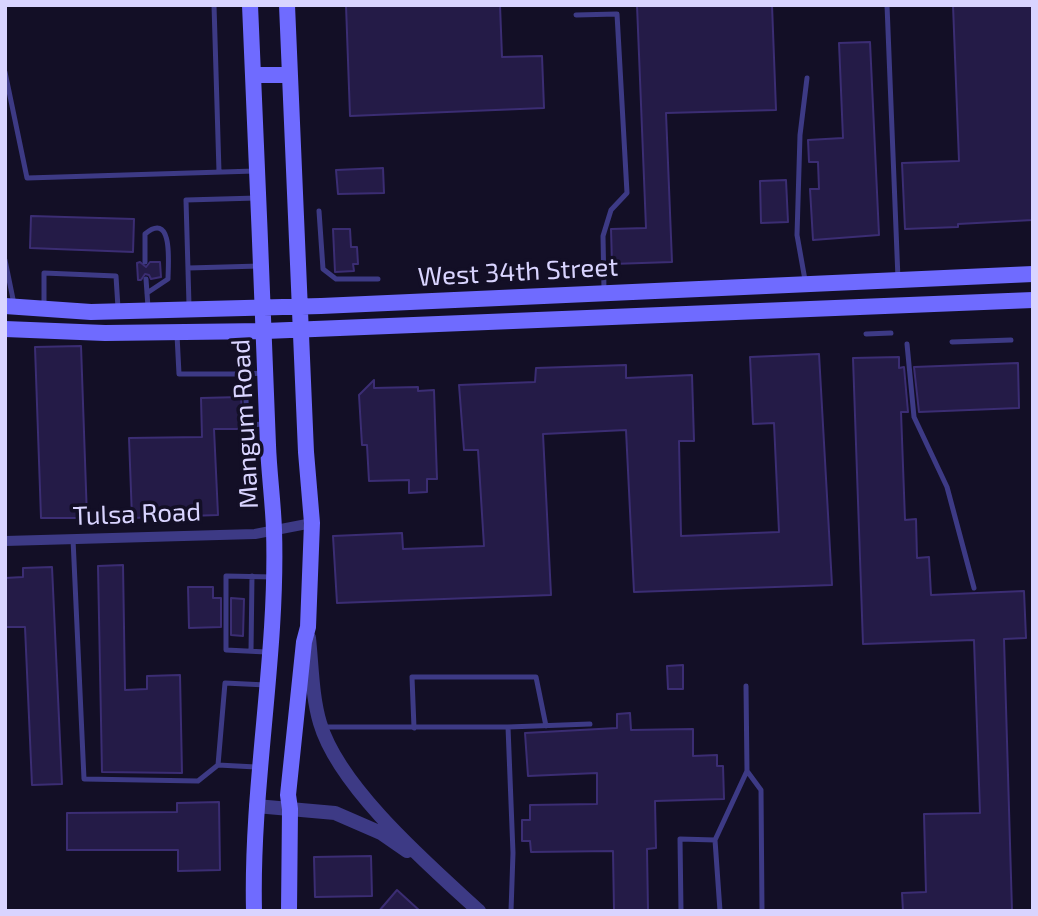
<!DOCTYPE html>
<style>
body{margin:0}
#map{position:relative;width:1038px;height:916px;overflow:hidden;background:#130f26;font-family:"Exo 2",sans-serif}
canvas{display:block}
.frame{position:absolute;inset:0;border:7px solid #d9d4ff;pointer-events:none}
</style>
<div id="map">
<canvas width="1038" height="916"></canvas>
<div class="frame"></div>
</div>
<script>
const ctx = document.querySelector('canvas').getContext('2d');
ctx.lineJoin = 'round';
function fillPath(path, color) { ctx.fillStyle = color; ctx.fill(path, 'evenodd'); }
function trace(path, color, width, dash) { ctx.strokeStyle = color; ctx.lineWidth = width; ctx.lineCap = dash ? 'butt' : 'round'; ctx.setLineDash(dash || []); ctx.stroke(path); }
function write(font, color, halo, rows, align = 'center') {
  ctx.font = font + ' "Exo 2",sans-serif'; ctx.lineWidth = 7; ctx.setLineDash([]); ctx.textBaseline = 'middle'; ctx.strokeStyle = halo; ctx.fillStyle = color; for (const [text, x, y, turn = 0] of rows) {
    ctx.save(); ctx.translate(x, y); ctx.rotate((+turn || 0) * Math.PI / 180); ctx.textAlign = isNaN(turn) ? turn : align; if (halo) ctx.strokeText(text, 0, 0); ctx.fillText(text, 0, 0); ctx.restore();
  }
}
const building = new Path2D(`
 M346,5H500L502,57L542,56L544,108L350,116Z
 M637,5H772L776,110L666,113L672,262L612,264L611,229L646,228Z
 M953,5H1033V220L958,224V227L905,229L902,163L959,161Z
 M870,42L879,235L813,240L810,189H819L818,162H809L808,140L843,138L839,43Z
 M383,168L384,193L338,194L336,170Z
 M786,180L788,222L761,223L760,181Z
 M31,216L134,219L133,252L30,248Z
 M333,229H350L351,247H357L358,264H353L354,271L335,272Z
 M140,262L146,267L150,262H160L161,277L151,279L149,275L145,274L141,280H138L137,263Z
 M81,346L87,518H41L35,347Z
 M819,354L832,585L634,592L626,430L543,434L551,595L337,603L333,536L402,533L403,549L484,546L478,450H464L459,385L535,382L536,368L626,365V378L692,375L694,441H679L681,536L779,532L774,423L753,424L750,357Z
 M899,357V368L904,367L908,412H901L905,520L916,519L917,558L929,557L931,595L1024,591L1026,638L1004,639L1012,911H903L902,893L926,892L924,814L980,813L974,640L863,644L853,358Z
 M1018,363L1019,408L919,412L914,367Z
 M374,380V388L418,387V391L434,390L437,479H427V492L409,493V480L369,481L367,445H362L359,395Z
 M241,397L243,429H214L218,515L132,518L129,438L202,437L201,398Z
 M123,565L125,690L147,689V676L180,675L182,773L102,772L98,566Z
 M52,567L62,784L32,785L25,627H5V578L23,577V568Z
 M188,587H213V598H221V627L189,628Z
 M231,598L244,599L243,636L231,635Z
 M683,665V689H668L667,666Z
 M630,713L631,730L693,729V756L717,755V766H723L724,799L655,801L656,848L647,849L648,911H614L613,851L531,852L530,841H522V820H530V805L597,804V773L528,776L525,733L617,728V714Z
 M219,802L220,870L178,871V850H67V813L177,812V803Z
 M371,856L372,896L315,897L314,857Z
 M397,890L420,911H379Z`);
fillPath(building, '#241b47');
trace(building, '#3b2d73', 2);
trace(new Path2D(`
 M214,5L219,172
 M887,5L898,279
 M576,15L617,14L627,193L611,210L603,236L604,290
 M5,72L27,178L255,171
 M319,211L323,269L336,279H378
 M5,260L14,304
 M145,262V234C174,210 168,266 168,279L147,293
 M188,268L260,266
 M146,279L148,307
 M805,280L797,235L800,135L807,78
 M189,305L186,200L257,198
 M44,307V273L116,276L118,308
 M866,334L891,333
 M177,335L179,374H245
 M952,342L1011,340
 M907,344L914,417L947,487L974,588
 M264,373L245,374L247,425L264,424
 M73,539L84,779L198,781L218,765
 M251,651L252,576
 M266,652L226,650V576L273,577
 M324,727H508L590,724
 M508,727L513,853L511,911
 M414,728L412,677H536L546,726
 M256,767L218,765L225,683L266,685
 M747,771L761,790L762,911
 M715,840L720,911
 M681,911L680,839L715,840L747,771L746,686`), '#3d3a85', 5);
trace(new Path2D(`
 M5,541L255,534L312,523`), '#3d3a85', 10);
trace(new Path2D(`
 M309,638C312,666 312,696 320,723C339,788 430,866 479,911
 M256,806L335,813L381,833L407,851`), '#3d3a85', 14);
trace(new Path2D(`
 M250,5C257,152 262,298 268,445C269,473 273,501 274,530C278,657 251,783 254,911
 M287,5L306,452L312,523L308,627L304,642L288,795L290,809L289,911
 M253,75H290
 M5,306L91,312L321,306L1033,274
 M5,329L105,333L265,331L1033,300`), '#6f6bff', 16);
write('26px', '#d9d4ff', '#130f26', [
 ["West 34th Street",518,272,-3],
 ["Mangum Road",245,424,-93],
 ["Tulsa Road",137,514,-2]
]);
</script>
